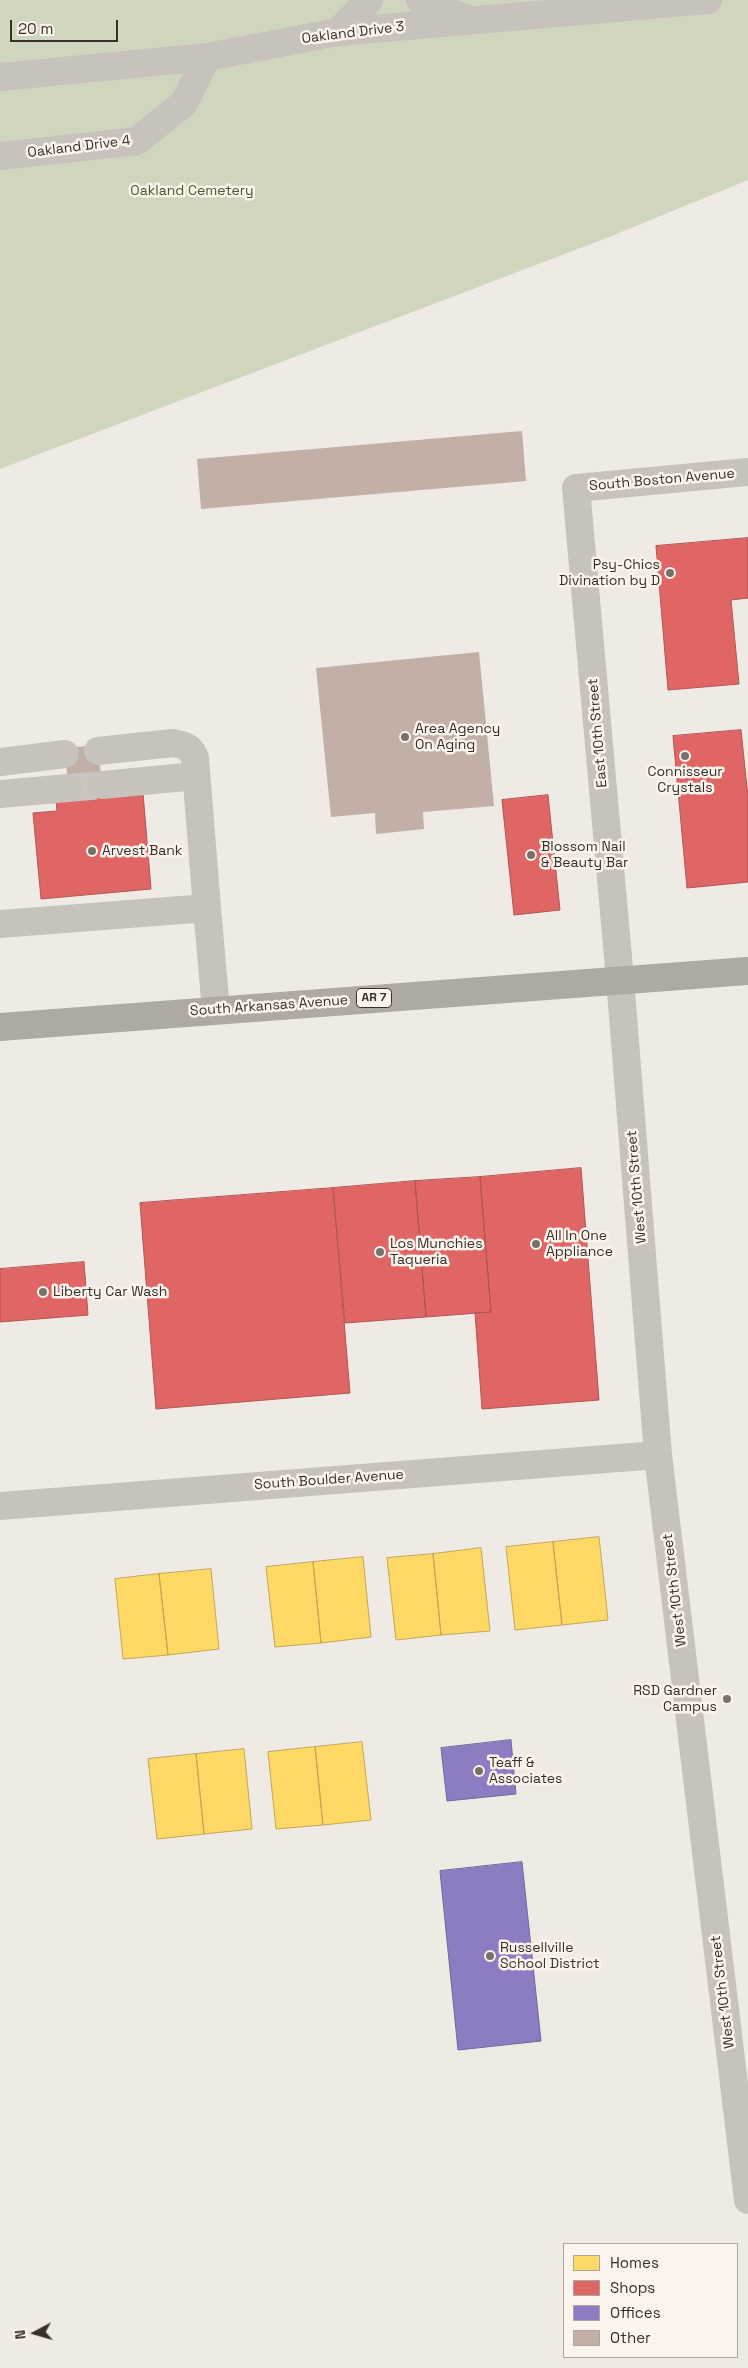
<!DOCTYPE html>
<style>
body{margin:0}
#map{position:relative;width:748px;height:2368px;overflow:hidden;background:#efeae4;font-family:"Space Grotesk",sans-serif}
canvas{display:block}
.legend{position:absolute;left:563px;top:2243px;width:175px;height:115px;box-sizing:border-box;background:#faf4ec;border:1px solid #ada59e;margin:0;padding:6px 9px;list-style:none;font-size:15px;color:#392f2a}
.legend li{display:flex;align-items:center;gap:10px;height:25px}
.legend b{width:25px;border:1px solid #ada59e}
.north{position:absolute;left:10px;top:2308px;width:50px;height:50px;-webkit-text-stroke:4px #faf4ec;paint-order:stroke;rotate:264deg;font-size:14px;font-weight:700;line-height:20px;text-align:center;color:#392f2a}
.north::after{content:'';display:block;margin:auto;width:18px;height:22px;background:#392f2a;clip-path:polygon(50% 0,100% 100%,50% 72%,0 100%)}
.scale{position:absolute;left:10px;top:20px;width:108px;height:22px;box-sizing:border-box;border:2px solid #392f2a;border-top:0;padding-left:6px;font-size:15px;line-height:18px;white-space:nowrap;color:#392f2a;-webkit-text-stroke:4px #faf4ec;paint-order:stroke}
</style>
<div id="map">
<canvas width="748" height="2368"></canvas>
<ul class="legend">
<li><b style="height:14px;background:#ffd966"></b>Homes</li>
<li><b style="height:14px;background:#e06666"></b>Shops</li>
<li><b style="height:14px;background:#8e7cc3"></b>Offices</li>
<li><b style="height:14px;background:#c2afa6"></b>Other</li>
</ul>
<div class="north">N</div>
<div class="scale">20 m</div>
</div>
<script>
const ctx = document.querySelector('canvas').getContext('2d');
ctx.lineJoin = 'round';
function fillPath(path, color) { ctx.fillStyle = color; ctx.fill(path, 'evenodd'); }
function trace(path, color, width, dash) { ctx.strokeStyle = color; ctx.lineWidth = width; ctx.lineCap = dash ? 'butt' : 'round'; ctx.setLineDash(dash || []); ctx.stroke(path); }
function write(font, color, halo, rows, align = 'center') {
  ctx.font = font + ' "Space Grotesk",sans-serif'; ctx.lineWidth = 5; ctx.setLineDash([]); ctx.textBaseline = 'middle'; ctx.strokeStyle = halo; ctx.fillStyle = color; for (const [text, x, y, turn = 0] of rows) {
    ctx.save(); ctx.translate(x, y); ctx.rotate((+turn || 0) * Math.PI / 180); ctx.textAlign = isNaN(turn) ? turn : align; if (halo) ctx.strokeText(text, 0, 0); ctx.fillText(text, 0, 0); ctx.restore();
  }
}
fillPath(new Path2D(`
 M0,0H748V180L604,239L0,469Z`), '#d0d5be');
const homes = new Path2D(`
 M599,1537L608,1620L562,1625L553,1542Z
 M553,1542L562,1625L515,1630L506,1547Z
 M481,1548L490,1631L441,1635L433,1554Z
 M433,1554L441,1635L396,1640L387,1558Z
 M363,1557L371,1637L321,1643L313,1562Z
 M313,1562L321,1643L275,1647L266,1567Z
 M211,1569L219,1649L168,1655L159,1574Z
 M159,1574L168,1655L123,1659L115,1579Z
 M362,1742L371,1820L323,1825L315,1747Z
 M315,1747L323,1825L276,1829L268,1752Z
 M244,1749L252,1829L204,1834L196,1754Z
 M196,1754L204,1834L157,1839L148,1759Z`);
fillPath(homes, '#ffd966');
trace(homes, '#c4a654', 1);
const shops = new Path2D(`
 M748,538V598L731,600L739,684L668,690L656,546Z
 M741,730L748,797V882L687,888L673,736Z
 M143,793L151,889L41,899L33,813L57,811L56,800Z
 M548,795L560,910L514,915L502,800Z
 M581,1168L599,1400L482,1409L475,1313L491,1312L480,1177Z
 M480,1177L491,1312L426,1317L415,1181Z
 M415,1181L426,1317L345,1323L333,1188Z
 M333,1188L350,1393L156,1409L140,1203Z
 M84,1262L88,1315L0,1322V1269Z`);
fillPath(shops, '#e06666');
trace(shops, '#ae5654', 1);
const offices = new Path2D(`
 M511,1740L516,1794L447,1801L441,1748Z
 M522,1862L541,2041L458,2050L440,1871Z`);
fillPath(offices, '#8e7cc3');
trace(offices, '#746595', 1);
fillPath(new Path2D(`
 M522,431L526,481L201,509L197,459Z
 M479,652L494,806L423,812L424,829L376,834L375,813L331,817L316,668Z
 M98,745L103,796L69,799L65,748Z`), '#c2afa6');
trace(new Path2D(`
 M68,788L102,785`), '#cbc5bf', 28, [28, 14]);
trace(new Path2D(`
 M420,0L467,19
 M338,32L369,0
 M0,77L207,57L338,32L708,0
 M0,156L137,141L184,103L207,57
 M748,472L576,488L620,979L658,1455L748,2200
 M98,751L173,743C184,745 191,747 195,758L207,908
 M0,762L65,754
 M102,785L196,776
 M0,794L68,788
 M0,924L207,908L216,1010
 M0,1506L658,1455`), '#c8c2bd', 28);
trace(new Path2D(`
 M0,1027L748,971`), '#aea9a3', 28);
for (const [x, y, r, color] of [
 [670,573,5,"#79706b"],
 [405,737,5,"#79706b"],
 [685,756,5,"#79706b"],
 [92,851,5,"#79706b"],
 [531,855,5,"#79706b"],
 [536,1244,5,"#79706b"],
 [380,1252,5,"#79706b"],
 [43,1292,5,"#79706b"],
 [727,1699,5,"#79706b"],
 [479,1771,5,"#79706b"],
 [490,1956,5,"#79706b"]
]) { const dot = new Path2D(); dot.arc(x, y, r, 0, 2 * Math.PI); ctx.fillStyle = color; ctx.fill(dot); trace(dot, '#faf4ec', 2); }
for (const [x, y, w] of [
 [374,998,35]
]) { const box = new Path2D(); box.roundRect(x - w / 2, y - 9.5, w, 19, 4); ctx.fillStyle = '#faf4ec'; ctx.fill(box); trace(box, '#392f2a', 1); }
write('bold 12px', '#392f2a', null, [
 ["AR 7",374,998]
]);
write('14px', '#392f2a', '#faf4ec', [
 ["Oakland Drive 3",353,33,-7],
 ["Oakland Drive 4",79,147,-7],
 ["South Boston Avenue",662,480,-5],
 ["East 10th Street",598,733,-95],
 ["South Arkansas Avenue",269,1006,-4],
 ["West 10th Street",637,1187,-95],
 ["South Boulder Avenue",329,1480,-4],
 ["West 10th Street",675,1590,-97],
 ["West 10th Street",723,1992,-97]
]);
write('14px', '#48582e', '#faf4ec', [
 ["Oakland Cemetery",192,191]
]);
write('14px', '#392f2a', '#faf4ec', [
 ["Psy-Chics",660,565,"right"],
 ["Divination by D",660,581,"right"],
 ["Area Agency",415,729],
 ["On Aging",415,745],
 ["Connisseur",685,772,"center"],
 ["Crystals",685,788,"center"],
 ["Blossom Nail",541,847],
 ["& Beauty Bar",541,863],
 ["Arvest Bank",102,851],
 ["All In One",546,1236],
 ["Appliance",546,1252],
 ["Los Munchies",390,1244],
 ["Taqueria",390,1260],
 ["Liberty Car Wash",53,1292],
 ["RSD Gardner",717,1691,"right"],
 ["Campus",717,1707,"right"],
 ["Teaff &",489,1763],
 ["Associates",489,1779],
 ["Russellville",500,1948],
 ["School District",500,1964]
], 'left');
</script>
